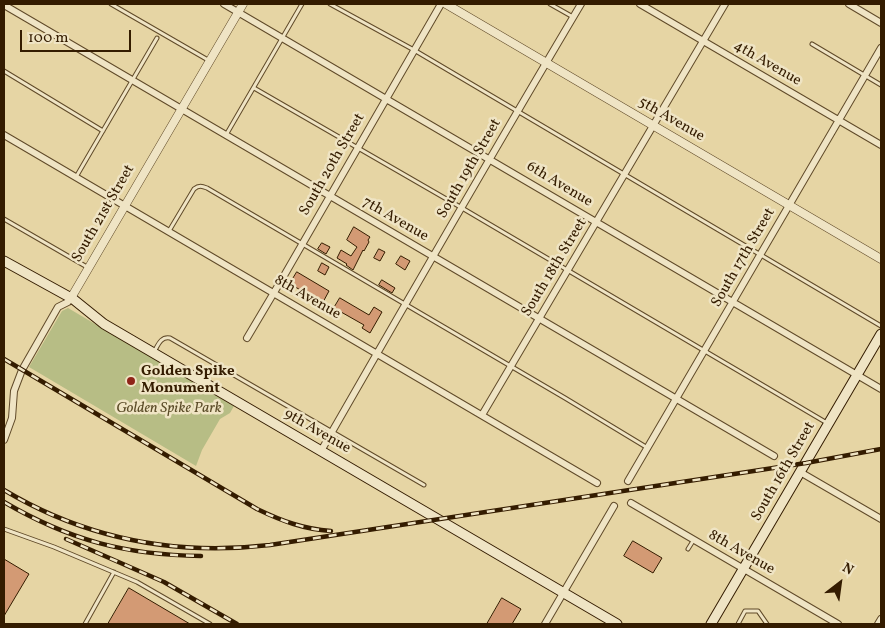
<!DOCTYPE html>
<style>
body{margin:0}
#map{position:relative;width:885px;height:628px;overflow:hidden;background:#e6d5a4;font-family:Vollkorn,serif}
canvas{display:block}
.frame{position:absolute;inset:0;border:5px solid #341c00;pointer-events:none}
.north{position:absolute;left:815px;top:558px;width:50px;height:50px;-webkit-text-stroke:4px #efe4c4;paint-order:stroke;rotate:30deg;font-size:14px;font-weight:700;line-height:20px;text-align:center;color:#341c00}
.north::after{content:'';display:block;margin:auto;width:18px;height:22px;background:#341c00;clip-path:polygon(50% 0,100% 100%,50% 72%,0 100%)}
.scale{position:absolute;left:20px;top:30px;width:111px;height:22px;box-sizing:border-box;border:2px solid #341c00;border-top:0;padding-left:6px;font-size:15px;line-height:18px;white-space:nowrap;color:#341c00;-webkit-text-stroke:4px #efe4c4;paint-order:stroke}
</style>
<div id="map">
<canvas width="885" height="628"></canvas>
<div class="frame"></div>
<div class="north">N</div>
<div class="scale">100 m</div>
</div>
<script>
const ctx = document.querySelector('canvas').getContext('2d');
ctx.lineJoin = 'round';
function fillPath(path, color) { ctx.fillStyle = color; ctx.fill(path, 'evenodd'); }
function trace(path, color, width, dash) { ctx.strokeStyle = color; ctx.lineWidth = width; ctx.lineCap = dash ? 'butt' : 'round'; ctx.setLineDash(dash || []); ctx.stroke(path); }
function write(font, color, halo, rows, align = 'center') {
  ctx.font = font + ' Vollkorn,serif'; ctx.lineWidth = 5; ctx.setLineDash([]); ctx.textBaseline = 'middle'; ctx.strokeStyle = halo; ctx.fillStyle = color; for (const [text, x, y, turn = 0] of rows) {
    ctx.save(); ctx.translate(x, y); ctx.rotate((+turn || 0) * Math.PI / 180); ctx.textAlign = isNaN(turn) ? turn : align; if (halo) ctx.strokeText(text, 0, 0); ctx.fillText(text, 0, 0); ctx.restore();
  }
}
fillPath(new Path2D(`
 M68,308L234,406L230,413L220,419L202,450L196,466L29,367L62,311Z`), '#b7bd85');
const building = new Path2D(`
 M354,227L370,237L368,240L369,242L364,251L363,250L353,270L346,265L347,264L337,258L341,250L351,256L357,247L347,240Z
 M322,243L330,247L326,254L318,249Z
 M379,249L385,252L380,261L374,258Z
 M401,256L410,261L405,270L396,264Z
 M322,263L329,267L325,275L318,271Z
 M297,272L329,291L322,304L312,298L311,299L305,296L307,294L292,285L293,283L291,282Z
 M382,280L395,288L392,293L379,285Z
 M340,298L369,315L374,307L382,312L370,333L362,328L364,325L334,308Z
 M633,541L662,558L653,573L624,556Z
 M4,559L29,574L4,616Z
 M129,588L190,624H108Z
 M502,598L521,609L512,624H487Z`);
fillPath(building, '#d39a74');
trace(building, '#341c00', 1);
const service = new Path2D(`
 M111,4L208,60
 M330,4L414,50L881,326
 M550,4L573,17
 M812,44L881,85
 M4,71L103,131
 M254,88L462,208L827,423
 M226,135L302,4
 M76,177L157,38
 M4,219L87,267
 M169,231L194,189C199,185 202,186 207,188L565,398L646,447
 M154,352C158,345 161,336 170,338L424,485
 M4,529L54,547L137,582L210,624
 M688,549L693,541
 M85,624L114,572
 M738,624L745,611H758L767,624`);
const minor = new Path2D(`
 M224,4L881,389
 M640,4L881,145
 M849,4L881,23
 M4,5L774,456
 M4,135L597,483
 M247,338L285,274L441,4
 M482,415L725,4
 M4,440L12,418L14,391L22,370L58,307L68,302L71,298
 M321,451C407,301 493,152 581,4
 M800,472L881,519
 M628,481L881,48
 M631,503L838,624
 M545,624L614,506
 M878,624L881,619`);
const tertiary = new Path2D(`
 M446,4L881,259
 M71,298L243,4`);
const secondary = new Path2D(`
 M4,261L73,299L104,324L617,624
 M711,624L881,334`);
trace(service, '#604a29', 5);
trace(minor, '#604a29', 8);
trace(tertiary, '#604a29', 9);
trace(secondary, '#341c00', 11);
trace(service, '#efe4c4', 3);
trace(minor, '#efe4c4', 6);
trace(tertiary, '#efe4c4', 8);
trace(secondary, '#efe4c4', 9);
const rail = new Path2D(`
 M4,359L257,509C282,521 303,529 331,531
 M4,490C86,539 176,556 270,545L806,463L881,449
 M4,502C69,540 125,555 201,556
 M66,539L164,582L237,624`);
trace(rail, '#341c00', 4.5);
trace(rail, '#efe4c4', 2.5, [8]);
for (const [x, y, r, color] of [
 [131,381,5,"#8f2418"]
]) { const dot = new Path2D(); dot.arc(x, y, r, 0, 2 * Math.PI); ctx.fillStyle = color; ctx.fill(dot); trace(dot, '#efe4c4', 2); }
write('15px', '#341c00', '#efe4c4', [
 ["4th Avenue",767,64,30],
 ["5th Avenue",671,120,30],
 ["South 20th Street",333,165,-60],
 ["South 19th Street",470,169,-60],
 ["6th Avenue",559,185,31],
 ["South 21st Street",104,214,-60],
 ["7th Avenue",395,220,30],
 ["South 17th Street",744,258,-60],
 ["South 18th Street",555,268,-59],
 ["8th Avenue",307,298,30],
 ["9th Avenue",317,432,30],
 ["South 16th Street",784,472,-60],
 ["8th Avenue",741,553,30]
]);
write('bold 15px', '#341c00', '#efe4c4', [
 ["Golden Spike",141,372],
 ["Monument",141,389]
], 'left');
write('italic 15px', '#5b4c28', '#efe4c4', [
 ["Golden Spike Park",169,409]
]);
</script>
